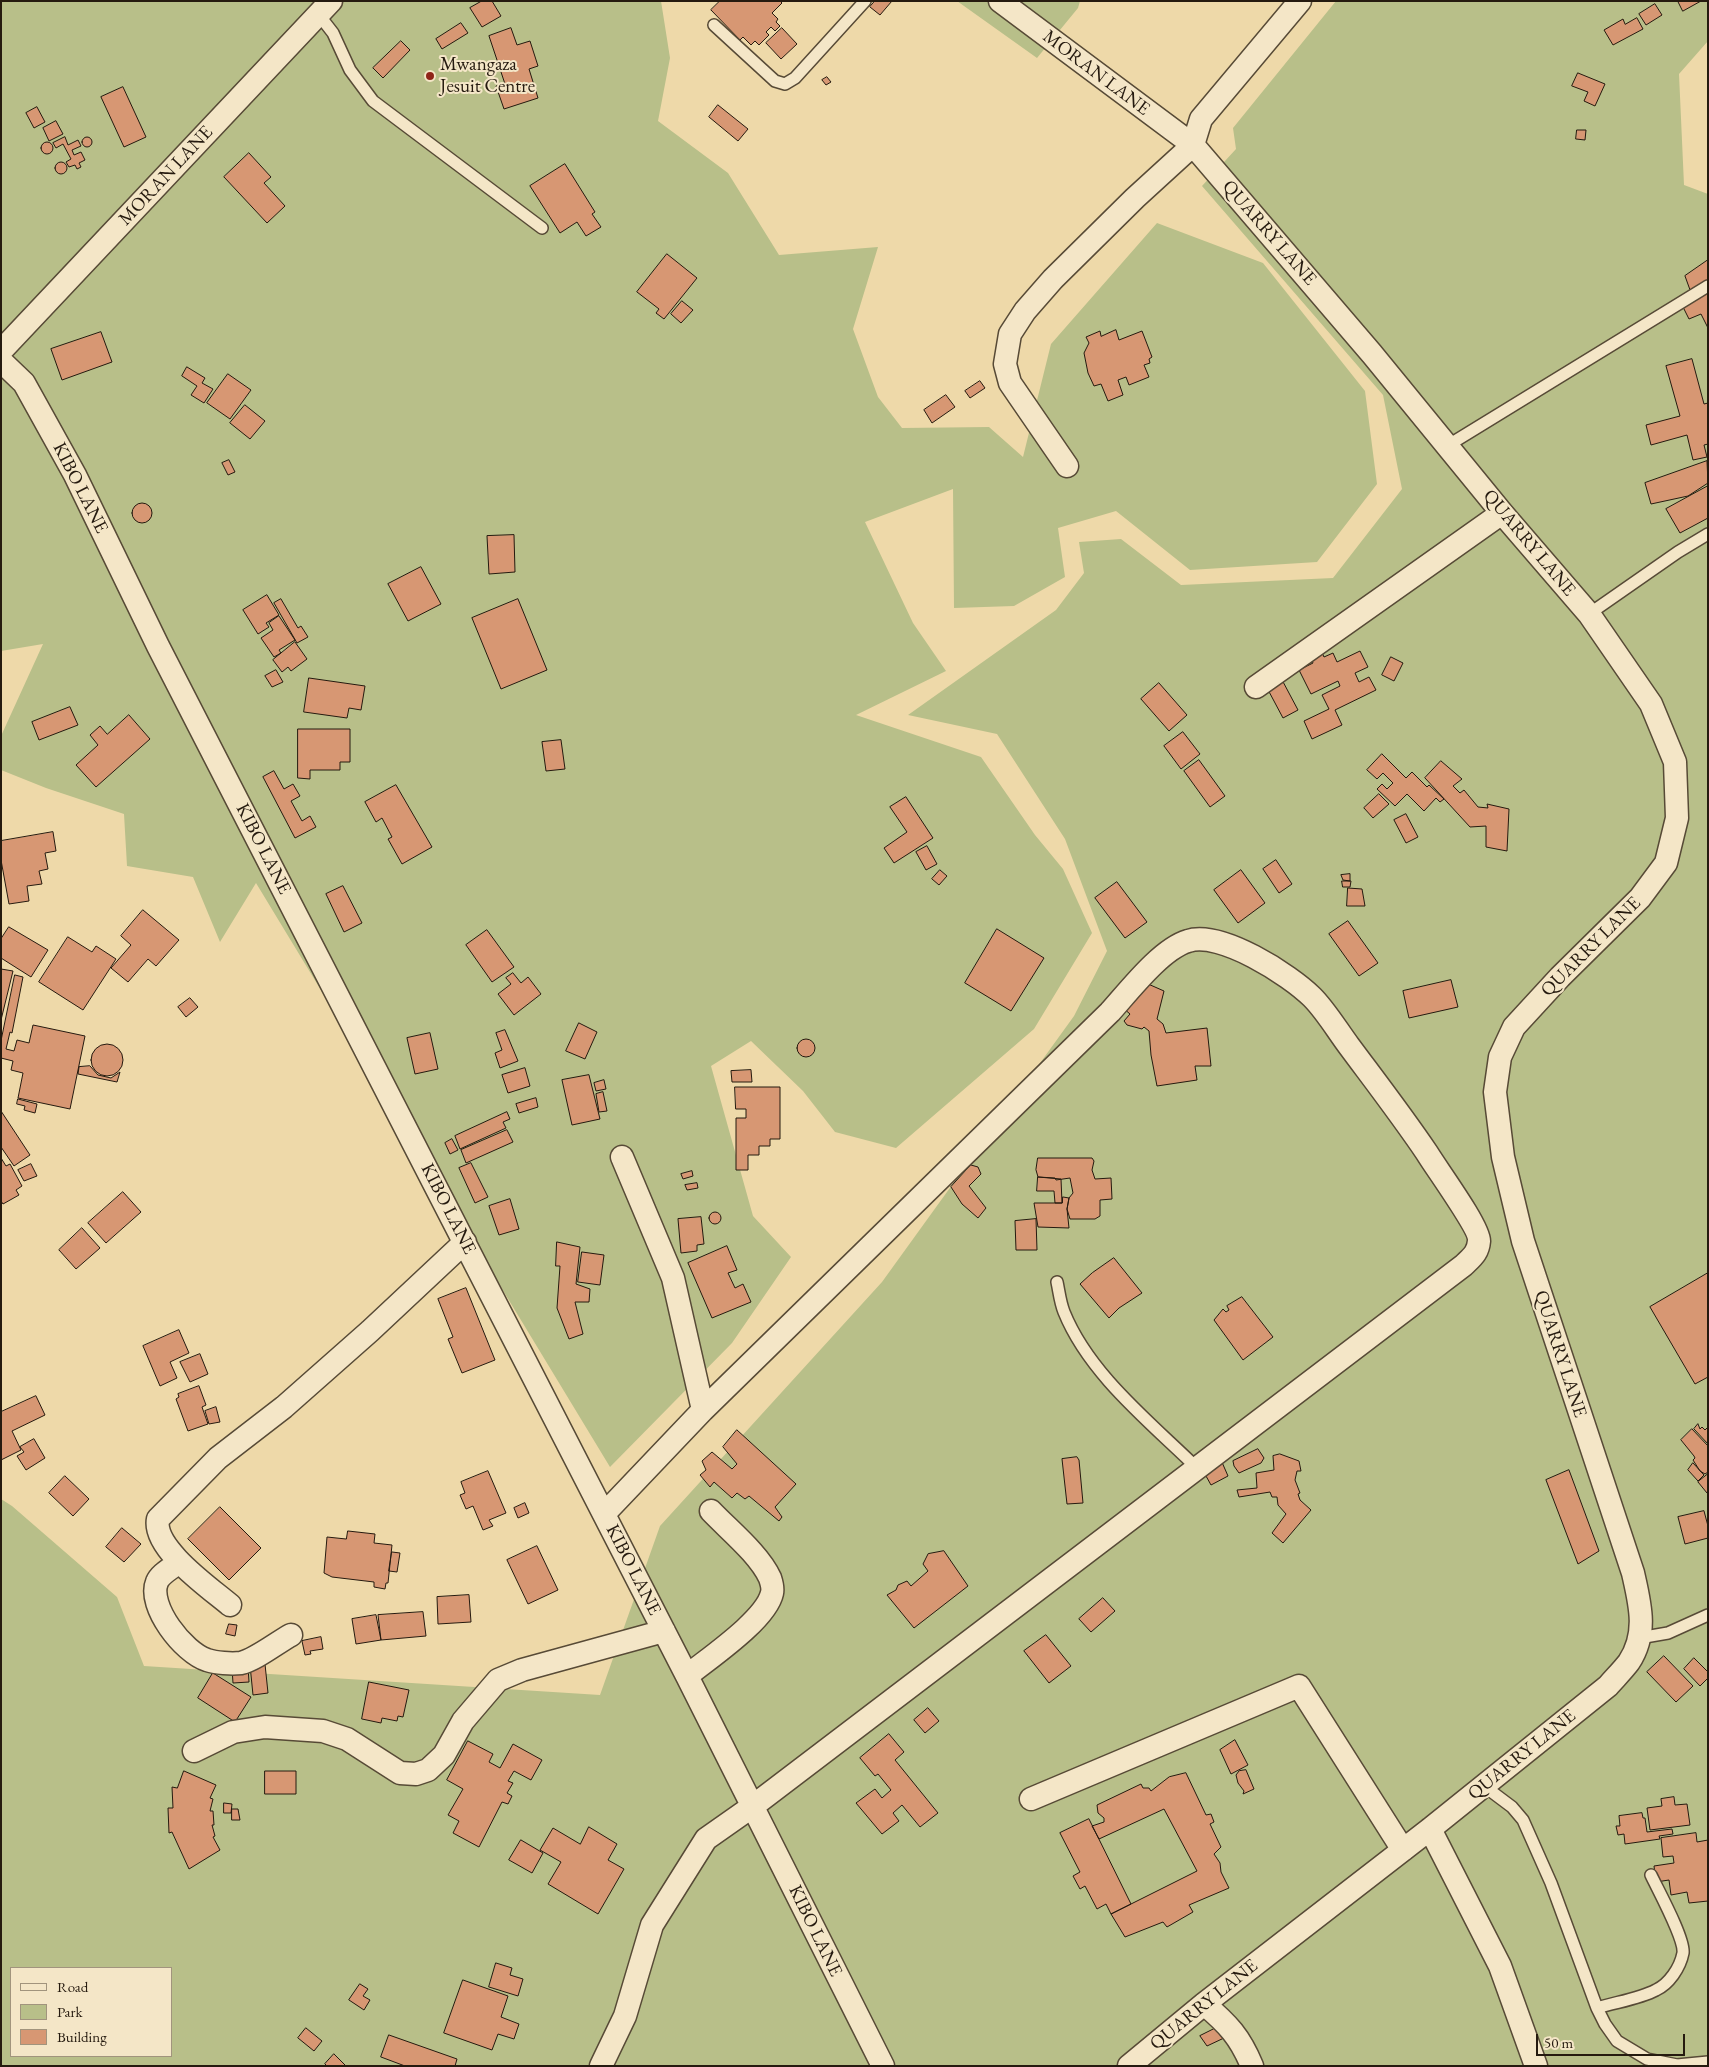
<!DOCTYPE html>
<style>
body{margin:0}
#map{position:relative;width:1709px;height:2067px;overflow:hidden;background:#eed9a9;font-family:"EB Garamond",serif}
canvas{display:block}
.frame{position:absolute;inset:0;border:2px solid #251a0f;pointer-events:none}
.legend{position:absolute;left:10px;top:1967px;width:162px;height:90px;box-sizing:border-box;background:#f4e6c7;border:1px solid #a1947d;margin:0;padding:6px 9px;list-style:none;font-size:15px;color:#251a0f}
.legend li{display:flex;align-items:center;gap:10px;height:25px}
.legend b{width:25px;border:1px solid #a1947d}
.scale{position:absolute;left:1536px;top:2034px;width:149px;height:22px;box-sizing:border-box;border:2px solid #251a0f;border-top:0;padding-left:6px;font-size:15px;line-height:18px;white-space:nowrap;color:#251a0f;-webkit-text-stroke:4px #f4e6c7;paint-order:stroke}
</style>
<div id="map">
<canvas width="1709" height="2067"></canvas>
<div class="frame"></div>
<ul class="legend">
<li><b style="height:6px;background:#f4e6c7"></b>Road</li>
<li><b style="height:14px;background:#b8bf89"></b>Park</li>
<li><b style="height:14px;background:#d79773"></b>Building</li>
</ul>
<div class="scale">50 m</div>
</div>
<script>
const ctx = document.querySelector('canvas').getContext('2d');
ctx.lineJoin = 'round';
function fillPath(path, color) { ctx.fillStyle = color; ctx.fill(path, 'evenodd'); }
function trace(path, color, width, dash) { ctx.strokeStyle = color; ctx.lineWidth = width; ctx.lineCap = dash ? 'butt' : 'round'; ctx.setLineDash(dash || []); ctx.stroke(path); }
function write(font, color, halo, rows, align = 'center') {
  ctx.font = font + ' "EB Garamond",serif'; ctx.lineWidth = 4; ctx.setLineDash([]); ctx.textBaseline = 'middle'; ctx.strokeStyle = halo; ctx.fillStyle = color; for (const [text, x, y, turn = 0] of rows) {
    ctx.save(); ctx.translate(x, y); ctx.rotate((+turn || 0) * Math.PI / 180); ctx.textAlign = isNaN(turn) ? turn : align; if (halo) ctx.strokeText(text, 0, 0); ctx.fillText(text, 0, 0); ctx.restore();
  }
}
fillPath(new Path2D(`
 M1,1H661L670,58L658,121L728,173L779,255L878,247L853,329L878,397L902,428L989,427L1023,457L1051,344L1157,223L1263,263L1365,391L1377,484L1317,562L1190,570L1116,511L1058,528L1065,577L1014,606L954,608L953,489L865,522L913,623L946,671L856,715L981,757L1035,835L1063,869L1092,933L1034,1029L896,1148L835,1132L803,1091L751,1041L711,1066L753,1216L791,1257L732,1343L610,1467L256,883L220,942L193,877L127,866L124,814L46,788L1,770V736L43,644L1,651Z
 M957,1H1080L1078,8L1037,58Z
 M1336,1H1708V41L1679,74L1684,185L1708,194V2066H1V1499L12,1506L117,1597L144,1666L600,1695L660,1526L882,1282L1074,1016L1107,951L1065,839L997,734L908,715L1056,610L1084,573L1079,542L1121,539L1181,585L1333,578L1402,489L1383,395L1202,186L1236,149L1233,128ZM11,1968H171V2056H11Z`), '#b8bf89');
const building = new Path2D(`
 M482,1H492L501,16L482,27L470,8Z
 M720,1H780L782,3L772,13L778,19L776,22L780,26L775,31L771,27L766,32L769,35L759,45L755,41L751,45L743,37L740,40L711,10Z
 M875,1H892L880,15L870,7Z
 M1678,1H1701L1683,11Z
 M1655,4L1662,15L1646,25L1639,14Z
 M1637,18L1643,29L1613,45L1604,30L1623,19L1625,24Z
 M461,23L468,33L442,49L436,39Z
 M511,28L517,45L530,41L538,66L529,69L538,98L504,109L496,86L505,84L489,36Z
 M782,28L797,44L781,59L766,43Z
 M401,41L410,50L383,78L373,68Z
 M1578,73L1605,84L1595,106L1584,101L1588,92L1572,86Z
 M827,77L831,82L826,85L822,80Z
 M123,87L146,137L124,147L101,97Z
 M718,105L748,129L738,141L709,117Z
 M37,107L45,122L34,128L26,113Z
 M56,121L63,134L49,141L43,128Z
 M1577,130H1586L1585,140L1576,139Z
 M82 142a5 5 0 1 1 10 0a5 5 0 1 1-10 0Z
 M65,137L68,145L78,140L81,146L72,150L74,155L81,152L85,160L79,163L81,167L77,169L75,165L69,167L66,162L71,159L63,144L56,148L53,143Z
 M41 148a6 6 0 1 1 12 0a6 6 0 1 1-12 0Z
 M249,153L271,177L264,183L285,206L267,223L224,177Z
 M55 168a6 6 0 1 1 12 0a6 6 0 1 1-12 0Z
 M565,164L595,212L592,214L601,227L586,236L577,222L560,233L530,186Z
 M667,254L697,278L664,319L656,313L659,309L637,292Z
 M1708,260V328L1701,314L1689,319L1682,305L1694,301L1685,276Z
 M682,301L693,310L681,323L671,314Z
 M1116,330L1119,340L1142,331L1152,357L1149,359L1150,363L1144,365L1149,377L1129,385L1126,377L1118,380L1123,395L1108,401L1101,384L1094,386L1088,373L1084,353L1089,343L1086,337L1100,331L1101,336Z
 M101,332L112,362L62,380L51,349Z
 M1692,359L1704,404L1708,403V444L1704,445L1707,457L1693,460L1687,435L1651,445L1646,425L1680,416L1666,366Z
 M187,367L205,378L202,383L213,389L204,403L191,395L197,386L182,376Z
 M228,374L251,390L230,419L207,403Z
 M980,381L985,388L970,398L965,391Z
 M946,395L955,407L932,423L924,410Z
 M245,405L265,421L250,439L230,423Z
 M229,460L235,472L228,475L222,463Z
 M1707,461L1708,483L1688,496L1651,504L1645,483Z
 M1708,486V518L1680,533L1666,509Z
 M132 513a10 10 0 1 1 20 0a10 10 0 1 1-20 0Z
 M514,535L515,572L489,574L487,536Z
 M421,567L441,604L408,621L388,584Z
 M267,595L279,615L266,623L269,627L258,634L243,610Z
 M281,599L298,628L301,626L308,637L297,643L274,603Z
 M518,599L547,670L501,689L472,618Z
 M279,616L295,640L279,650L281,653L274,657L261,638L273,630L269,623Z
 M295,642L307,659L291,671L288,667L282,672L273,660Z
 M1320,648L1324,657L1333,653L1337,662L1360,651L1368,667L1355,673L1359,682L1369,677L1376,690L1335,710L1342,725L1312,739L1304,721L1329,709L1322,695L1340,686L1338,681L1311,694L1299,670L1313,663L1309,653Z
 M1391,657L1403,663L1394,681L1382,675Z
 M276,670L283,682L272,687L265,676Z
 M309,678L365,686L361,710L349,708L347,718L304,712Z
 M1281,678L1298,710L1283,718L1266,686Z
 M1159,683L1187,715L1169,731L1141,699Z
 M70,707L78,725L39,740L32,722Z
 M129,715L150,739L96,787L76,765L98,745L90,735L100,726L107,734Z
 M298,729H350V762H340V770H310V779L298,778Z
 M1183,732L1200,754L1181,769L1164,746Z
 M561,740L565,769L546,771L542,742Z
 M1382,754L1406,778L1412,772L1427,787L1429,785L1444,799L1440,802L1436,798L1424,811L1407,794L1395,806L1377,789L1382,784L1387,789L1393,783L1383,773L1377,779L1367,770Z
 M1199,760L1225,796L1210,807L1184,771Z
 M1441,761L1462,779L1453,786L1460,793L1464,790L1478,807L1488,808L1487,804L1509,809L1507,851L1486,847V826L1470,827L1425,778Z
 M274,771L284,789L293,784L300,796L291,801L302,821L310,816L316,827L295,838L263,777Z
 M396,785L432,847L402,864L388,839L392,837L382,818L376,822L365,802Z
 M1379,794L1389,804L1373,818L1364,808Z
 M906,797L933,838L894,863L884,848L907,832L890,807Z
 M1406,814L1418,837L1406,843L1394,820Z
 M53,832L56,851L45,853L48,869L39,871L42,884L27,886L29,901L9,904L1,860V841Z
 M927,846L937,864L926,870L916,852Z
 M1276,860L1292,884L1279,893L1263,869Z
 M940,870L947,876L939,885L932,879Z
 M1241,870L1265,903L1238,923L1214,890Z
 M1350,874V881L1343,880L1341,875Z
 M1342,881H1351L1350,887H1343Z
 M1117,882L1147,922L1125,938L1095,898Z
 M343,886L362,923L344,932L326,894Z
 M1348,888L1362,889L1365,906H1347Z
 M143,910L179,940L156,966L148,959L128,982L111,968L131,945L121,936Z
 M1348,921L1378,963L1359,976L1329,934Z
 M9,927L48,950L31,977L1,958V939Z
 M997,929L1044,958L1011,1011L965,983Z
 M487,930L514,967L492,982L466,945Z
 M68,937L92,952L96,946L116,959L83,1010L39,982Z
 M1,969L13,971L1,1020Z
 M513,973L521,983L528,977L541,994L514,1015L498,994L511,984L506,978Z
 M15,975L23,977L12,1033L10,1032L6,1049L14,1051L17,1040L29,1043L33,1025L85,1036L70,1109L18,1098L23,1073L11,1070L13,1061L1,1058V1041Z
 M1139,980L1164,991L1157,1019L1163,1024L1166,1033L1207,1028L1211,1066H1195L1197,1080L1157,1086L1151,1055L1149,1031L1144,1027L1142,1029L1127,1025L1124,1021L1130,1014L1123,1008Z
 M1451,980L1458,1007L1409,1018L1403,991Z
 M190,998L198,1007L186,1017L178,1007Z
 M579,1023L597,1032L585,1059L566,1051Z
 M505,1030L518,1061L500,1068L495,1053L502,1050L496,1033Z
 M430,1033L438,1069L415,1074L407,1038Z
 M797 1048a9 9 0 1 1 18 0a9 9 0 1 1-18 0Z
 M91 1060a16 16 0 1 1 32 0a16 16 0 1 1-32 0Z
 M90,1066L98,1075L111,1078L120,1072L117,1082L78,1074L79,1067Z
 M525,1068L530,1086L508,1093L502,1075Z
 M751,1070L752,1082H732L731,1071Z
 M589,1075L600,1119L572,1125L562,1080Z
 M604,1080L606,1089L596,1091L594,1083Z
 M735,1087H780V1139H770V1146H759V1155H748V1170H736V1118H746V1109H736Z
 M603,1092L607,1111L599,1112L596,1094Z
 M536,1098L538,1107L519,1113L516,1104Z
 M18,1099L37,1104L35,1113L24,1110L25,1106L17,1104Z
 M1,1111L30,1155L14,1166L1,1147Z
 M507,1112L510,1119L503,1122L506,1128L460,1149L455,1136Z
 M507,1130L513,1142L466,1163L461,1150Z
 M452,1139L458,1150L450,1154L445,1143Z
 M1,1158L6,1166L10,1164L22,1186L16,1190L19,1195L3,1204L1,1201Z
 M1038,1158H1092L1094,1161L1092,1170L1095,1179L1111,1178L1112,1199L1100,1200V1216L1095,1219H1070L1067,1209L1069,1198L1073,1193L1070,1178L1056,1180L1055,1178L1038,1177L1036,1170Z
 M471,1163L488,1197L475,1203L459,1168Z
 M31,1164L37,1176L24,1181L18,1170Z
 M971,1165L978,1167L981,1174L969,1186L986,1208L978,1218L962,1204L951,1187Z
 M692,1171L693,1176L683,1179L681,1174Z
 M1038,1177L1061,1179L1062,1203H1055L1054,1191H1037Z
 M697,1183L698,1188L687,1190L685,1185Z
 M123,1192L141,1212L106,1243L88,1223Z
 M1063,1197L1069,1198L1067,1209L1069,1228L1038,1227L1034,1203H1062Z
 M510,1199L519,1229L499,1235L489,1206Z
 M709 1218a6 6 0 1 1 12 0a6 6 0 1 1-12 0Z
 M701,1217L704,1244L697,1245V1251L681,1253L678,1219Z
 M1036,1219L1037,1250H1016L1015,1221Z
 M82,1228L100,1248L76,1269L59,1250Z
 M557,1242L580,1247L576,1284L590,1289L589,1302H575L583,1334L569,1339L557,1308L560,1266H556Z
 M727,1246L737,1270L728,1273L735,1288L743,1284L751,1302L712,1318L688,1263Z
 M582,1252L604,1255L600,1285L578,1282Z
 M1114,1258L1142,1293L1119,1308L1109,1318L1080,1284L1092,1273Z
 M1708,1273V1377L1695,1384L1650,1307Z
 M466,1288L495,1360L462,1373L448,1339L453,1337L438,1299Z
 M1242,1297L1273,1337L1243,1360L1214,1320L1223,1309L1226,1312L1229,1310L1227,1306Z
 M179,1330L189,1353L170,1362L177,1378L160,1386L143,1346Z
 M200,1354L208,1374L190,1382L180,1362Z
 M199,1386L206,1405L202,1407L208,1424L188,1431L176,1399L179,1397L178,1394Z
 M36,1396L45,1415L12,1431L21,1450L1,1460V1412Z
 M216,1407L220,1422L209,1424L205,1411Z
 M1698,1424L1700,1429L1702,1427L1705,1430L1708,1427V1444L1694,1429Z
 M1692,1429L1708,1446V1472L1705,1474L1700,1471L1693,1460L1695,1458L1694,1456L1681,1440Z
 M737,1430L796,1484L775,1507L782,1517L779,1521L749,1496L745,1499L737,1493L732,1498L714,1482L710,1487L700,1475L706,1470L702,1461L712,1452L732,1469L737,1464L723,1447Z
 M34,1439L45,1458L26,1470L17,1456L24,1452L20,1447Z
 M1258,1449L1264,1458L1261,1463L1239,1473L1234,1466L1233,1461Z
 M1280,1454L1299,1461L1301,1471H1297L1295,1480L1300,1493L1298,1494L1300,1500L1311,1510L1283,1543L1272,1533L1286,1514L1278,1505L1277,1497H1272L1270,1492L1239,1497L1237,1490L1257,1488L1256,1473L1274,1470L1273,1456Z
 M1077,1457L1079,1460L1083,1503L1067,1504L1062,1459Z
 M1221,1460L1228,1476L1211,1485L1206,1476V1470Z
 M1693,1463L1704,1475L1698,1481L1688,1470Z
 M1569,1470L1599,1551L1578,1564L1546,1480Z
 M488,1471L506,1513L489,1520L493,1526L483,1530L473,1506L466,1509L460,1495L465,1493L461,1482Z
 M1708,1474V1492L1707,1493L1698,1482Z
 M65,1476L89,1499L73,1516L49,1493Z
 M525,1503L529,1513L518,1518L514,1508Z
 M220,1507L261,1548L229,1580L188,1539Z
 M1704,1511L1708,1526V1538L1685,1544L1678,1517Z
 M122,1528L141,1544L124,1562L106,1547Z
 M348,1531L375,1534L374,1543L392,1545L388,1583H386L385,1589L374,1587V1582L332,1577L324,1573L327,1537L346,1539Z
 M537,1546L558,1590L528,1604L507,1560Z
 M944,1551L968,1586L914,1628L887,1595L896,1590L898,1585L907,1581L911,1586L928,1571L923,1564L928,1554Z
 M392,1552L400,1553L397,1572L389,1571Z
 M469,1595L471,1622L438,1624L437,1597Z
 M1103,1598L1115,1611L1091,1632L1079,1619Z
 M423,1612L426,1636L381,1640L378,1615Z
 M376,1615L381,1640L356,1644L352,1619Z
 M229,1624L237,1625L235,1636L226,1634Z
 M1046,1635L1071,1666L1049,1683L1024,1651Z
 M321,1637L323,1649L310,1651L311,1654L305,1655L302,1641Z
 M1664,1656L1693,1686L1676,1702L1647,1672Z
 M1694,1658L1708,1672V1678L1700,1686L1684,1669Z
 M265,1664L268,1693L253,1695L250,1665Z
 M248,1667L249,1682L233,1683L232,1668Z
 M213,1673L251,1697L235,1722L198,1698Z
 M369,1682L409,1690L403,1717L398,1716L397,1721L382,1718L381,1723L362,1719Z
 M928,1708L939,1721L925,1733L914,1720Z
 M889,1734L904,1752L895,1760L938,1813L920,1827L902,1805L893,1813L899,1821L882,1834L856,1803L875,1789L882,1798L891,1790L878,1774L875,1776L860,1758Z
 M1235,1740L1248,1765L1231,1774L1220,1750Z
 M468,1741L493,1754L489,1762L500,1768L513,1744L542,1760L531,1780L514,1771L508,1781L513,1783L507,1793L512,1796L508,1804L502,1802L479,1847L453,1833L459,1821L448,1815L463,1789L447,1780Z
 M1246,1770L1254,1789L1243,1794L1244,1791L1238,1783L1236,1775L1239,1771Z
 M184,1771L216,1785L210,1798L213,1799L210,1811H213L214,1825H212L215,1836L213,1837L220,1850L189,1869L172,1832L169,1833L168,1808H173L172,1787L177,1788Z
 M265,1771H296V1794H265Z
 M1186,1773L1206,1815L1211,1814L1214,1822L1210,1824L1221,1847L1214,1854L1220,1863L1221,1872L1229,1888L1189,1905L1193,1912L1167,1927L1163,1922L1125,1937L1111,1914L1197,1871L1164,1809L1099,1839L1092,1826L1104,1822V1818L1098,1813L1097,1805L1141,1784L1143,1788H1149L1151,1791L1169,1777Z
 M1674,1797L1675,1805L1687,1804L1690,1825L1650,1830L1647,1808L1662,1806L1661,1799Z
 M224,1803L232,1804L231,1813H224Z
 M232,1809H238L240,1820H232Z
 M1642,1813L1643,1818H1645L1647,1832L1672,1829L1673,1834L1659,1836L1660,1839L1625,1844L1624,1834L1618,1835L1616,1826H1620L1619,1816Z
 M1089,1819L1131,1904L1111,1914L1106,1904L1097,1909L1085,1886L1080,1889L1073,1876L1080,1872L1060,1833Z
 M589,1827L617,1844L608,1860L624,1869L598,1914L548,1884L561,1862L540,1850L553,1828L580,1844Z
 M1696,1833L1697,1842L1708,1840V1901L1689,1903L1687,1892L1671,1895L1669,1880L1656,1882L1654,1866L1674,1863L1673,1856L1663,1857L1661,1838Z
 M521,1840L543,1853L532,1873L509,1860Z
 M496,1963L512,1968L510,1975L523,1979L518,1996L489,1987Z
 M463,1980L508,1996L501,2017L519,2024L514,2039L498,2034L492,2050L444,2033Z
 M360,1984L368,1989L363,1996L370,2000L364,2010L349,2000Z
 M306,2028L322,2041L314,2051L298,2038Z
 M1214,2029L1224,2038L1207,2046L1200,2036Z
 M389,2035L457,2059L455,2066H405L381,2057Z
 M334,2054L346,2066H327L325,2064Z`);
fillPath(building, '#d79773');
trace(building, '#251a0f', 1);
const lane = new Path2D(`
 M319,15L333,33L350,70L373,101L542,228
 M714,25L775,81L785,84L795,78L865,1
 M1447,446L1708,286
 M1589,614L1678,552L1708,534
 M1057,1282C1059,1291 1060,1302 1064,1312C1089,1374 1150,1422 1197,1468
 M1639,1638L1668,1633L1708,1615
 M1484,1786L1512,1807L1523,1820L1551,1883L1597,2008L1605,2024L1617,2041L1647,2059L1677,2065L1708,2062
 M1597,2008C1616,2002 1639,1999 1656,1990C1669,1984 1680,1968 1683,1953C1685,1939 1658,1890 1651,1875`);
const street = new Path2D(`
 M1000,1L1193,145L1201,119L1300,1
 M1,351L331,1
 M1,361L24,383L75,475L158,646L687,1676L883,2066
 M1067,466L1010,383L1005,364L1010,334L1025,311L1053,279L1135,198L1193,145L1372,354L1502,513L1589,614L1651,704L1675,762L1677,818L1666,863L1640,898L1560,977L1514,1027L1500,1057L1495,1092L1503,1157L1523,1241L1633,1573C1640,1604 1648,1633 1629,1662C1623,1670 1615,1678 1608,1686L1430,1829L1204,2004L1129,2066
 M1256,687L1502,513
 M622,1157L673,1278L703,1410
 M179,1562C172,1568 160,1574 157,1582C147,1606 184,1653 207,1660C216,1663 231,1664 241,1663C255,1660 278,1642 291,1635
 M230,1605C210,1588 152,1548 158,1519L218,1458L284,1407L370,1331L465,1242
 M687,1676C709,1658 766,1620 772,1593C773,1589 771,1581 770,1578C759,1554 729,1530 711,1511
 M194,1751L233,1732L265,1727L323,1731L347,1739L400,1773L416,1774L428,1770L444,1755L463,1721L498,1680L522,1670L664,1631
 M1031,1799L1299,1686L1403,1850
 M1430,1829L1500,1966L1536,2066
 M1204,2004C1228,2024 1240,2037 1252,2066
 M601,2066L625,2016L652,1925L706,1839L753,1806L1464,1265C1472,1257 1478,1253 1479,1241C1480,1228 1436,1168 1427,1153C1402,1116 1375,1081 1349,1046C1337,1030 1326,1011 1312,997C1290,975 1220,930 1188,941C1161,949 1129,991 1110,1012L703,1410L604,1514`);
trace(lane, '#574a36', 14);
trace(street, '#574a36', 25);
trace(lane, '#f4e6c7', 11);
trace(street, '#f4e6c7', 22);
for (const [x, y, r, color] of [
 [430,76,5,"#8f2418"]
]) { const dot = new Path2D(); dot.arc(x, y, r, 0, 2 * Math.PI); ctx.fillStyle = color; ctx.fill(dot); trace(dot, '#f4e6c7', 2); }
write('19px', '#251a0f', '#f4e6c7', [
 ["Mwangaza",440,65],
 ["Jesuit Centre",440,87]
], 'left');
write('19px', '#251a0f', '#f4e6c7', [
 ["MORAN LANE",1096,73,37],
 ["MORAN LANE",166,176,-47],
 ["QUARRY LANE",1269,233,49],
 ["KIBO LANE",80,488,63],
 ["QUARRY LANE",1529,543,50],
 ["KIBO LANE",263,849,63],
 ["QUARRY LANE",1591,947,-45],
 ["KIBO LANE",448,1209,63],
 ["QUARRY LANE",1560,1354,72],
 ["KIBO LANE",633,1570,63],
 ["QUARRY LANE",1522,1755,-39],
 ["KIBO LANE",815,1931,64],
 ["QUARRY LANE",1204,2005,-39]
]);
</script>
